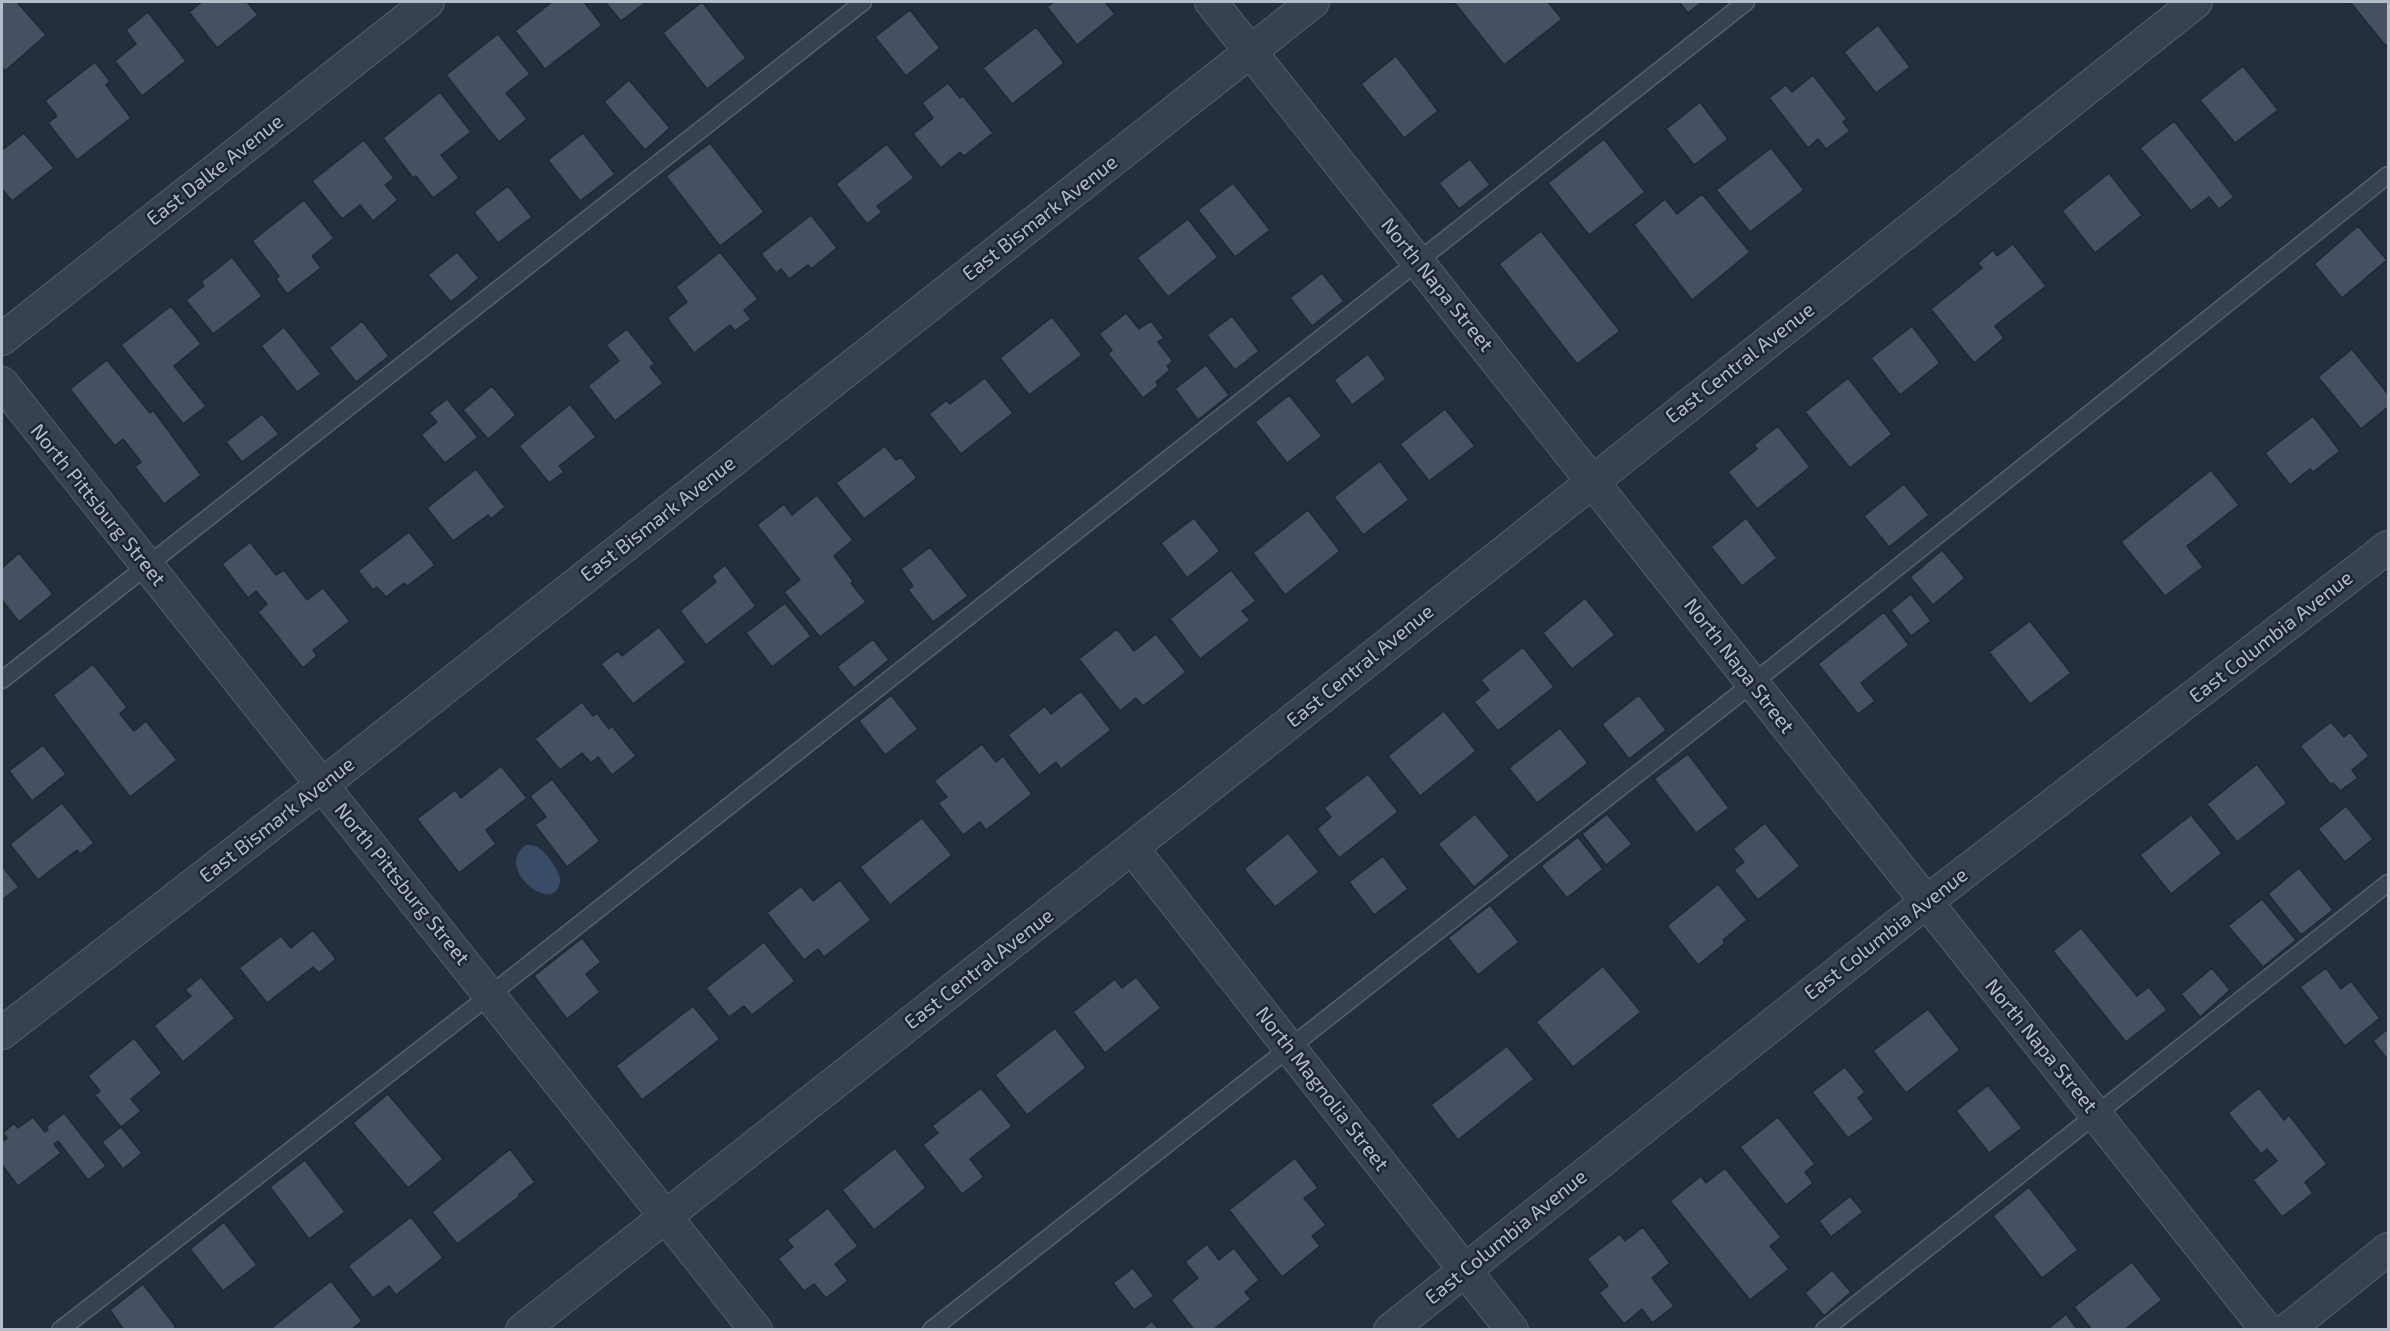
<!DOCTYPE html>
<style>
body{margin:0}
#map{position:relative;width:2390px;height:1331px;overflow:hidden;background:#242f3e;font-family:"Exo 2",sans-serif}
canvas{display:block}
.frame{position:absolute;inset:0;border:3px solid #b4bcc9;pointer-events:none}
</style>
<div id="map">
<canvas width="2390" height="1331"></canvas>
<div class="frame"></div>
</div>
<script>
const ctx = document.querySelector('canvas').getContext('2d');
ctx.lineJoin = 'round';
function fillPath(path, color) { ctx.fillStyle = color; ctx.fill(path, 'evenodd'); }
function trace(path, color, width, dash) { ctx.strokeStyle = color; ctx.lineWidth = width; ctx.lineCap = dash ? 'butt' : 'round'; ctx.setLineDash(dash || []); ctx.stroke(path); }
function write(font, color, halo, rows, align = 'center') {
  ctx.font = font + ' "Exo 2",sans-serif'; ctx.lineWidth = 5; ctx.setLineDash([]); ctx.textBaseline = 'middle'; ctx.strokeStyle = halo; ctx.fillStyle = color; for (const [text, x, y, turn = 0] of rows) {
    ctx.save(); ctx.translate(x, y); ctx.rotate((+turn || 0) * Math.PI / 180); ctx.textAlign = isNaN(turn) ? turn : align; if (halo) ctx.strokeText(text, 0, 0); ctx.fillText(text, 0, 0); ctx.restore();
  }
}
fillPath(new Path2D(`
 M526,845C531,845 535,845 539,848C547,854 562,873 560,883C553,916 493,868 526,845Z`), '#394c67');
const building = new Path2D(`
 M2,2H17L46,35L5,71L2,67Z
 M202,2H247L258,15L217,48L189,12Z
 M552,2H584L602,25L545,69L515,31Z
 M605,2H646L621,21Z
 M702,2L746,58L707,89L663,33Z
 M1054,2H1105L1115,14L1077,45L1047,7Z
 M1454,2H1548L1562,19L1504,65Z
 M1679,2H1702L1688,13Z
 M2350,2H2388V44L2386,46Z
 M910,10L940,48L906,76L875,37Z
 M148,12L186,61L142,96L115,61L136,44L126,30Z
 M1878,25L1910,67L1876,93L1844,52Z
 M1036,27L1064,63L1012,104L983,68Z
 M498,34L530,74L506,93L527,119L499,142L446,75Z
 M1396,56L1438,111L1404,138L1361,84Z
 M95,62L110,81L106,85L131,118L77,160L48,123L57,116L45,101Z
 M2243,66L2278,110L2235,143L2200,100Z
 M1813,75L1847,119L1843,122L1850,131L1826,149L1818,139L1808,148L1769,98L1786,85L1792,92Z
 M629,80L670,128L645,150L604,102Z
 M948,83L960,98L963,96L993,133L964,156L960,152L941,168L913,134L933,118L922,103Z
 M440,92L471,132L441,155L459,178L433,198L416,176L413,178L383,138Z
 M1700,102L1728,139L1694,165L1666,129Z
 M2174,121L2234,197L2219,209L2209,197L2191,211L2140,148Z
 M24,133L54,168L12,201L2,189V150Z
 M583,133L615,174L580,201L548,160Z
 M1604,139L1645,192L1589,235L1548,183Z
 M364,140L394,178L385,185L398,200L373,221L360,205L342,219L312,181Z
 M710,143L764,212L720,246L666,176Z
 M887,144L914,178L877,206L882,212L867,224L836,184Z
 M1771,148L1804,190L1750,232L1716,190Z
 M1470,159L1490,185L1459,209L1439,183Z
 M2109,173L2142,215L2095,253L2062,211Z
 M1233,183L1270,230L1235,257L1198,210Z
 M508,186L532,217L498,243L474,212Z
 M1702,194L1750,252L1692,300L1634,225L1665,199L1677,214Z
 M304,200L334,238L312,256L321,268L287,294L276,279L279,276L252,241Z
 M811,215L837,248L811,269L808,265L789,279L781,269L776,273L761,254Z
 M1188,219L1218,257L1168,297L1137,258Z
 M2358,226L2387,260L2342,298L2314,264Z
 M1541,231L1620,331L1577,364L1499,264Z
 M2013,244L2046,286L1995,326L2004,338L1974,363L1931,309L1982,268L1978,263L1993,250L1997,256Z
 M457,252L479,278L451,302L428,275Z
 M720,252L758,299L744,310L751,319L735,331L730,325L694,353L667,318L687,302L676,287Z
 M232,257L262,296L213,334L186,300L204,286L201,282Z
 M1322,273L1344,301L1312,326L1290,298Z
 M171,306L201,344L174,366L206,406L183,424L121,345Z
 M1126,313L1139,329L1151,321L1164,338L1158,342L1173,361L1167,366L1170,370L1156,382L1158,386L1143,398L1108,354L1112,350L1099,334Z
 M1232,316L1259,351L1235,370L1207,335Z
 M1052,317L1082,355L1029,395L1000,358Z
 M362,321L389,356L356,382L329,348Z
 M1912,326L1940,363L1900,395L1871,358Z
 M284,327L321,374L297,392L261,346Z
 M627,329L655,364L650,367L663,383L615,421L588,386L619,361L606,345Z
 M2352,349L2388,394V407L2361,429L2318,377Z
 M1368,354L1386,379L1352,405L1334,380Z
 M107,360L150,413L153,410L201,475L164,504L135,467L141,462L123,439L115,446L70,389Z
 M1206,365L1229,395L1198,420L1175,389Z
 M985,378L1013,413L961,454L929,414L947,400L950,404Z
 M1848,378L1892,434L1850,468L1805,412Z
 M492,386L516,415L488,439L463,410Z
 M1289,395L1322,436L1287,463L1255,422Z
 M447,399L478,437L445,463L421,435L437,422L429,413Z
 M570,404L596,437L559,466L564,472L549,483L519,446Z
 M1445,409L1475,446L1429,481L1400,444Z
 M262,414L279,434L242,462L226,442Z
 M2313,416L2340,451L2313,472L2310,469L2290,485L2265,453Z
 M1778,426L1810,467L1757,509L1728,472L1757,449L1754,445Z
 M885,446L896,460L901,457L917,478L864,519L836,483Z
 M1380,461L1409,500L1363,535L1334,497Z
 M476,469L505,507L491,519L488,515L453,541L427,508Z
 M2211,470L2239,505L2187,546L2203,567L2165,596L2121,542Z
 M1904,484L1929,515L1889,547L1864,516Z
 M817,495L853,540L834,556L853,581L851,583L866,602L820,637L784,592L800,580L757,525L784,504L792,515Z
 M1308,510L1340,551L1285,595L1253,553Z
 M1194,518L1220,551L1187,578L1161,543Z
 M1746,518L1777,558L1742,586L1711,547Z
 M409,532L435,565L407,586L404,583L386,597L377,587L373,590L358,571Z
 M250,542L276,575L284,570L307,600L323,588L350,621L313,650L317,656L303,668L258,612L267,604L256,591L248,598L222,564Z
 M930,547L968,596L933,622L908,590L913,586L901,569Z
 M1942,550L1965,578L1933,605L1910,577Z
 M19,553L53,594L19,622L2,600V568Z
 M725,565L756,606L706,645L680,611L716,582L712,576Z
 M1231,570L1256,601L1242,611L1250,620L1200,659L1170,619Z
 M1911,594L1931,621L1911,636L1891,610Z
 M1585,598L1615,635L1572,669L1543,633Z
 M785,603L811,636L772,667L746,633Z
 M1884,612L1909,645L1861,683L1875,701L1858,714L1818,664Z
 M2030,621L2071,673L2030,704L1989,652Z
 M659,627L686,662L633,704L601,664L618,651L622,656Z
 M1117,629L1134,651L1156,634L1186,672L1143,706L1136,698L1120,711L1079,659Z
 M873,639L889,660L854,688L837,667Z
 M1523,647L1554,687L1498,731L1474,702L1489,690L1481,680Z
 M93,664L127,707L120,714L134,731L146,721L177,760L130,797L53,695Z
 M1081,691L1111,730L1061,769L1056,762L1039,775L1008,735L1045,706L1051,714Z
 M891,695L918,729L885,755L859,721Z
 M1639,695L1666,730L1629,759L1602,724Z
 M582,702L593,716L597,713L609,729L612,726L636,756L612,775L598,757L591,763L582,753L560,770L535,739Z
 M1444,711L1476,751L1420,796L1388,756Z
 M2331,722L2344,737L2350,732L2369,756L2352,770L2358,778L2340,791L2333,783L2331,785L2300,746Z
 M1560,728L1588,763L1537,803L1509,768Z
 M982,744L996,762L1003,756L1032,794L986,830L980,822L963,835L938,803L947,797L934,781Z
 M43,745L66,774L32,801L9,771Z
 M1688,754L1729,808L1696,833L1654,779Z
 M2257,764L2287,803L2237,842L2207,804Z
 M501,766L527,798L486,830L496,844L459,873L417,819L455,790L461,798Z
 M1368,774L1398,812L1339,858L1317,829L1331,817L1324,808Z
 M552,779L600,841L567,867L535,825L546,817L530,796Z
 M62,803L94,843L80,854L77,850L38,880L10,844Z
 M2346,806L2373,839L2345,862L2318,829Z
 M1475,814L1510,856L1474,887L1438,844Z
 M1607,814L1632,844L1606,865L1582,834Z
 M2191,815L2222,853L2171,894L2140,855Z
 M922,818L952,855L890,905L860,867Z
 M1765,823L1800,866L1758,900L1734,870L1744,862L1733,849Z
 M1288,833L1319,872L1275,907L1244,869Z
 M1578,837L1603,869L1567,898L1541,866Z
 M1383,856L1408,889L1374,915L1349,882Z
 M2,866L19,887L2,900Z
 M2299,868L2333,910L2301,935L2268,894Z
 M840,880L871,920L824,957L818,949L804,960L767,913L801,886L813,901Z
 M1718,884L1747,920L1723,940L1725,943L1698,965L1667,926Z
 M2262,899L2296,940L2263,967L2228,926Z
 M1490,905L1519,942L1478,975L1448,938Z
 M2081,928L2137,996L2149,987L2167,1010L2126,1042L2053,951Z
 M313,930L336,959L319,973L313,967L267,1003L239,968L281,936L291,948Z
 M582,938L601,962L586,974L600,992L567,1019L534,976Z
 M764,942L795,981L752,1015L744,1006L729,1017L706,988Z
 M1603,966L1641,1012L1573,1067L1536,1022Z
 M2212,968L2230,990L2200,1017L2181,994Z
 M2326,968L2341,989L2351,981L2380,1018L2345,1046L2300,987Z
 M201,977L235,1018L183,1062L154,1026L191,996L185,990Z
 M1136,977L1161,1008L1105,1053L1073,1012L1115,979L1122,988Z
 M693,1006L720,1039L642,1100L616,1066Z
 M1928,1009L1960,1050L1906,1093L1873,1051Z
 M1055,1028L1086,1068L1027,1115L995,1075Z
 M2388,1029V1060L2373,1041Z
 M134,1038L162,1073L131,1099L141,1111L121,1127L95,1095L100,1091L88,1076Z
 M1507,1046L1534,1079L1458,1140L1431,1105Z
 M1845,1067L1865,1092L1858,1098L1874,1119L1848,1138L1812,1092Z
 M1988,1085L2022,1128L1989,1153L1956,1111Z
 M981,1088L1012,1126L970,1159L984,1177L962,1194L923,1145L938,1133L932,1126Z
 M2259,1088L2284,1120L2289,1115L2327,1164L2305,1182L2313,1193L2282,1217L2253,1180L2277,1161L2267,1149L2261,1154L2228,1113Z
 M388,1094L443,1159L408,1188L353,1123Z
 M64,1113L106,1166L88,1180L58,1141L54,1144L61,1153L18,1186L2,1165V1142L7,1138L3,1133L14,1123L18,1128L33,1117L45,1132L48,1130L46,1127Z
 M1778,1117L1815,1164L1805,1172L1813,1183L1786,1205L1740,1147Z
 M121,1127L142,1153L123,1169L102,1142Z
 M895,1148L926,1188L874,1230L842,1190Z
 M510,1149L535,1182L519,1194L520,1196L457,1244L432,1212Z
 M1295,1158L1318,1188L1304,1198L1326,1225L1312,1236L1320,1246L1282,1277L1229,1210Z
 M305,1160L345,1212L309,1239L270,1187Z
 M1725,1168L1781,1237L1770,1246L1789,1269L1750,1300L1670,1201L1701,1176L1706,1183Z
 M2029,1187L2078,1250L2042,1278L1993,1216Z
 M1850,1196L1863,1212L1831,1237L1819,1221Z
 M828,1208L858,1246L835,1264L848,1281L826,1298L814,1284L804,1291L778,1259L793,1247L787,1240Z
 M411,1217L443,1258L396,1295L389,1286L373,1298L348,1266Z
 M224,1222L257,1265L223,1291L190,1249Z
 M1643,1227L1670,1263L1652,1278L1674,1306L1652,1323L1642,1309L1624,1324L1599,1293L1608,1286L1587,1259L1620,1234L1625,1241Z
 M1207,1244L1219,1260L1234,1248L1259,1280L1245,1292L1251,1299L1213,1330H1194L1171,1300L1198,1278L1185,1262Z
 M2132,1262L2162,1300L2124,1330H2092L2074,1307Z
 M1133,1268L1154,1296L1134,1310L1113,1283Z
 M1832,1270L1851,1292L1824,1316L1805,1293Z
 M331,1281L362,1321L351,1330H269Z
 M143,1284L176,1327L172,1330H124L110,1310Z
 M2066,1314L2078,1330H2047Z
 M1152,1321L1159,1330H1141Z`);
fillPath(building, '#455162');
trace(building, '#1f2835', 1.5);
const lane = new Path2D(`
 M2,680L863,2
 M60,1330L490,995L1746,2
 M931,1330L1753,683L2388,175
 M1824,1330L2388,883`);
const street = new Path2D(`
 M1211,2L2267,1330
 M2,339L428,2
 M2,383L756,1330
 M1132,848L1512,1330
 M2,1033L322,785L1313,2
 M522,1330C1082,890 1638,444 2196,2
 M1390,1330L1926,902L2388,547
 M2287,1330L2388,1249`);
trace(lane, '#565f6c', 19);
trace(street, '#565f6c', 34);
trace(lane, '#38414e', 16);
trace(street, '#38414e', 32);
write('20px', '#b4bcc9', '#1d2633', [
 ["East Dalke Avenue",215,170,-38],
 ["East Bismark Avenue",1040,218,-38],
 ["North Napa Street",1437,285,51],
 ["East Central Avenue",1740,363,-38],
 ["North Pittsburg Street",98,505,51],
 ["East Bismark Avenue",658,519,-38],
 ["East Columbia Avenue",2271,637,-38],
 ["East Central Avenue",1360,666,-39],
 ["North Napa Street",1739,666,52],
 ["East Bismark Avenue",277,820,-38],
 ["North Pittsburg Street",402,884,51],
 ["East Columbia Avenue",1886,934,-38],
 ["East Central Avenue",979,969,-38],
 ["North Napa Street",2041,1046,51],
 ["North Magnolia Street",1322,1089,52],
 ["East Columbia Avenue",1506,1237,-39]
]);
</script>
